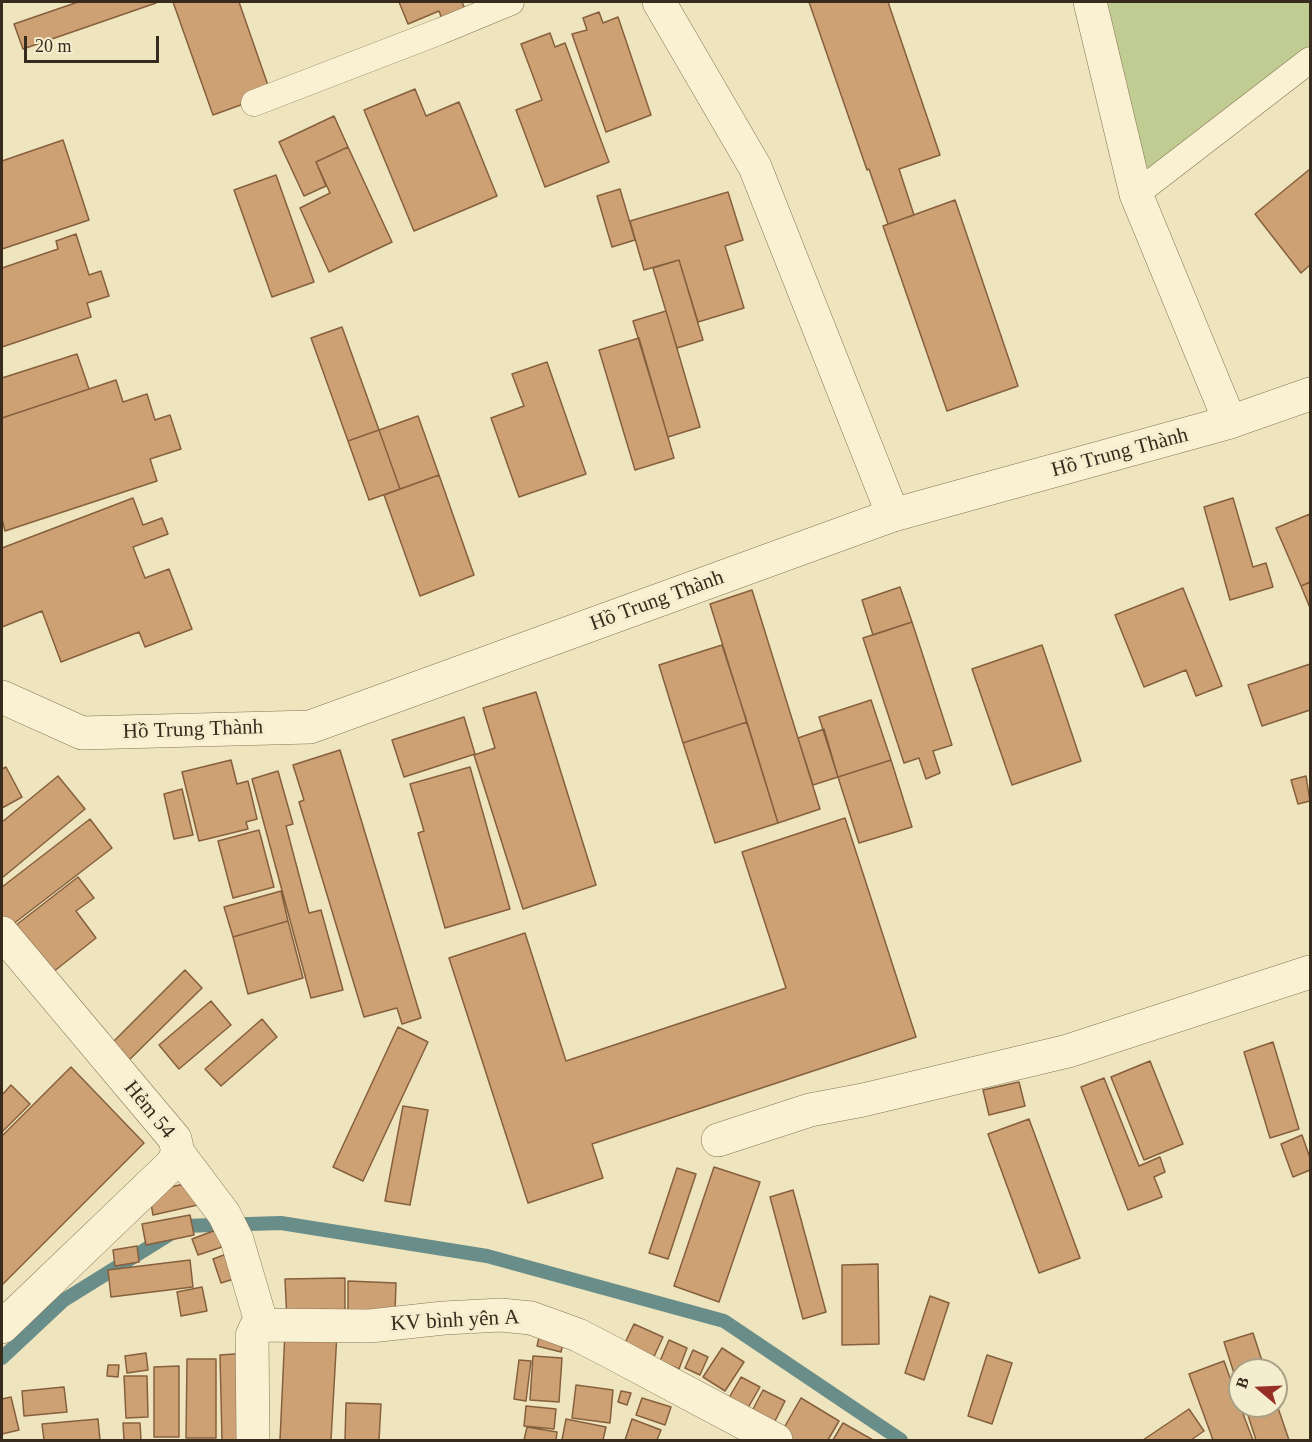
<!DOCTYPE html>
<meta charset="utf-8">
<style>
body{margin:0}
#map{position:relative;width:1312px;height:1442px;overflow:hidden;background:#eee4be;font-family:Georgia,serif}
canvas{display:block}
.frame{position:absolute;inset:0;border:3px solid #362b1c;pointer-events:none}
.north{position:absolute;left:1228px;top:1358px;width:60px;height:60px;box-sizing:border-box;background:#f5eece;border:2px solid #a9a087;border-radius:50%;rotate:289deg;font-size:16px;font-weight:700;line-height:24px;text-align:center;color:#362b1c}
.north::after{content:'';display:block;margin:auto;width:21px;height:27px;background:#963026;clip-path:polygon(50% 0,100% 100%,50% 72%,0 100%)}
.scale{position:absolute;left:24px;top:36px;width:135px;height:27px;box-sizing:border-box;border:3px solid #362b1c;border-top:0;padding-left:8px;font-size:18px;line-height:21px;white-space:nowrap;color:#362b1c;-webkit-text-stroke:4px #f5eece;paint-order:stroke}
</style>
<div id="map">
<canvas width="1312" height="1442"></canvas>
<div class="frame"></div>
<div class="north">B</div>
<div class="scale">20 m</div>
</div>
<script>
const ctx = document.querySelector('canvas').getContext('2d');
ctx.lineJoin = 'round';
function fillPath(path, color) { ctx.fillStyle = color; ctx.fill(path, 'evenodd'); }
function trace(path, color, width, dash) { ctx.strokeStyle = color; ctx.lineWidth = width; ctx.lineCap = dash ? 'butt' : 'round'; ctx.setLineDash(dash || []); ctx.stroke(path); }
function write(font, color, halo, rows, align = 'center') {
  ctx.font = font + ' Georgia,serif'; ctx.lineWidth = 6; ctx.setLineDash([]); ctx.textBaseline = 'middle'; ctx.strokeStyle = halo; ctx.fillStyle = color; for (const [text, x, y, turn = 0] of rows) {
    ctx.save(); ctx.translate(x, y); ctx.rotate((+turn || 0) * Math.PI / 180); ctx.textAlign = isNaN(turn) ? turn : align; if (halo) ctx.strokeText(text, 0, 0); ctx.fillText(text, 0, 0); ctx.restore();
  }
}
fillPath(new Path2D(`
 M1090,2H1310V60L1136,194Z`), '#c0cc92');
trace(new Path2D(`
 M2,1358L64,1300L183,1226L281,1223L487,1256L724,1321L901,1440`), '#698d88', 14);
const building = new Path2D(`
 M78,2H156V3L23,49L14,24Z
 M173,2H239L271,94L213,115Z
 M399,2H462L468,16L445,27L439,11L408,24Z
 M809,2H888L940,155L899,169L914,215L888,224L869,169L867,170Z
 M599,12L603,23L618,17L651,115L606,132L572,34L587,30L583,18Z
 M550,33L555,47L565,43L609,162L545,187L516,110L542,100L521,44Z
 M415,89L426,116L459,102L497,196L414,231L364,110Z
 M334,116L348,147L316,162L326,186L304,196L279,142Z
 M63,140L89,220L2,249V161Z
 M348,147L392,242L329,272L300,208L330,193L316,162Z
 M1310,169V265L1301,273L1255,214Z
 M276,175L314,282L272,297L234,190Z
 M620,189L635,240L612,247L597,196Z
 M728,192L743,240L725,246L744,308L698,322L679,260L644,270L630,221Z
 M955,200L1018,386L947,411L883,226Z
 M76,234L89,275L101,271L109,296L87,303L91,317L2,347V268L58,249L56,241Z
 M679,260L703,340L677,348L653,268Z
 M666,311L700,427L668,437L633,321Z
 M342,327L379,430L348,441L311,338Z
 M639,338L674,458L635,470L599,350Z
 M77,354L89,389L2,418V378Z
 M547,362L586,474L519,497L491,418L524,406L512,374Z
 M116,380L123,402L147,394L155,420L170,415L181,449L150,459L157,481L5,531L2,519V418Z
 M418,416L439,475L400,489L379,430Z
 M379,430L400,489L369,500L348,441Z
 M439,475L474,575L420,596L384,495Z
 M133,498L143,525L162,518L168,534L133,547L145,578L169,569L192,629L145,647L139,632L61,662L42,611L2,627V548Z
 M1233,498L1253,567L1266,563L1273,587L1230,600L1204,507Z
 M1310,514V582L1301,586L1276,528Z
 M1310,582V608L1301,586Z
 M900,587L912,622L873,635L862,600Z
 M1183,588L1222,686L1196,696L1186,670L1144,687L1115,615Z
 M752,590L820,809L778,823L710,604Z
 M912,622L952,745L933,751L940,773L926,779L919,758L904,763L863,638Z
 M722,645L747,722L683,743L659,665Z
 M1042,645L1081,761L1012,785L972,669Z
 M1310,664V710L1262,726L1248,685Z
 M536,692L596,885L523,909L474,755L495,748L483,708Z
 M871,700L891,760L838,777L819,717Z
 M464,717L475,754L404,777L392,740Z
 M747,722L778,823L715,843L683,743Z
 M824,729L838,777L813,785L798,738Z
 M340,750L421,1018L402,1024L397,1008L364,1017L299,802L304,800L293,765Z
 M231,760L237,784L248,781L257,819L246,822L248,829L199,841L182,772Z
 M891,760L912,827L859,843L838,777Z
 M6,767L22,797L2,808V769Z
 M470,767L510,909L445,928L418,833L424,831L410,784Z
 M278,771L293,824L286,826L309,913L321,910L343,990L311,998L252,779Z
 M58,776L85,809L2,878V822Z
 M1306,776L1310,801L1298,804L1291,780Z
 M182,789L193,835L174,839L164,794Z
 M845,818L916,1037L592,1144L603,1178L528,1203L449,958L525,933L566,1061L786,988L742,852Z
 M90,819L112,848L4,931L2,927V887Z
 M259,830L274,887L233,898L218,841Z
 M78,877L94,898L76,911L96,938L48,976L11,929Z
 M281,891L288,921L233,937L224,907Z
 M288,921L303,978L248,994L233,937Z
 M185,970L202,988L120,1069L103,1052Z
 M211,1001L231,1025L179,1069L159,1045Z
 M262,1019L277,1037L221,1086L205,1069Z
 M398,1027L428,1042L363,1181L333,1167Z
 M1273,1042L1299,1129L1270,1138L1244,1052Z
 M1150,1061L1183,1144L1144,1160L1111,1077Z
 M71,1067L144,1143L2,1285V1136Z
 M1104,1078L1139,1166L1160,1157L1165,1172L1154,1177L1162,1197L1128,1210L1081,1087Z
 M1019,1082L1025,1106L989,1115L983,1090Z
 M11,1085L30,1104L2,1132V1095Z
 M403,1106L428,1110L410,1205L385,1201Z
 M1029,1119L1080,1258L1039,1273L988,1134Z
 M1302,1135L1310,1158V1170L1293,1177L1281,1144Z
 M714,1167L760,1182L719,1302L674,1286Z
 M677,1168L696,1174L668,1259L649,1253Z
 M197,1181L202,1204L153,1215L149,1192Z
 M793,1190L826,1312L803,1319L770,1197Z
 M190,1215L194,1235L146,1245L142,1224Z
 M216,1230L222,1247L198,1255L192,1239Z
 M137,1246L139,1262L115,1266L113,1250Z
 M232,1252L240,1277L221,1283L213,1259Z
 M190,1260L193,1287L111,1297L108,1270Z
 M878,1264L879,1344L842,1345V1265Z
 M345,1278V1319L287,1321L285,1279Z
 M348,1281L396,1283L395,1312L348,1311Z
 M202,1287L207,1311L181,1316L177,1292Z
 M930,1296L949,1303L924,1380L905,1373Z
 M634,1324L663,1337L652,1361L623,1347Z
 M541,1329L565,1335L561,1352L537,1346Z
 M285,1331L337,1333L331,1440H280Z
 M1253,1333L1265,1370H1240V1392L1224,1342Z
 M669,1340L687,1348L679,1369L660,1361Z
 M722,1348L744,1362L725,1391L703,1377Z
 M693,1350L708,1357L700,1375L685,1368Z
 M146,1353L148,1370L127,1373L125,1356Z
 M248,1353L250,1440H222L220,1355Z
 M987,1355L1012,1363L992,1424L968,1416Z
 M533,1356L562,1358L559,1402L530,1400Z
 M187,1359H216V1438H186Z
 M519,1360L531,1361L526,1401L514,1399Z
 M1224,1361L1240,1406L1253,1440H1213L1189,1374Z
 M108,1365H119L118,1377L107,1376Z
 M179,1366V1437H154V1367Z
 M124,1376H147L148,1417L126,1418Z
 M741,1377L760,1387L745,1413L726,1403Z
 M576,1385L613,1390L610,1423L572,1418Z
 M64,1387L67,1412L24,1416L22,1391Z
 M763,1390L785,1401L774,1423L752,1411Z
 M621,1391L631,1393L627,1405L618,1402Z
 M11,1397L19,1430L2,1434V1399Z
 M642,1398L671,1407L665,1425L636,1415Z
 M801,1398L839,1421L828,1440H794L781,1433Z
 M1276,1402L1289,1440H1256L1245,1406H1276Z
 M346,1403L381,1404L379,1440H345Z
 M526,1406L556,1409L554,1429L524,1426Z
 M1189,1409L1204,1431L1191,1440H1143Z
 M98,1419L100,1440H44L42,1424Z
 M566,1419L606,1427L603,1440H562Z
 M632,1419L661,1430L657,1440H625Z
 M123,1423H140L141,1440H124Z
 M843,1423L873,1440H833Z
 M527,1427L557,1432L556,1440H524Z`);
fillPath(building, '#cda174');
trace(building, '#86603d', 1.5);
const service = new Path2D(`
 M254,103L441,31L511,2
 M1136,194L1310,60`);
const minor = new Path2D(`
 M659,2L755,167L893,515
 M1090,2L1136,194L1230,422
 M2,933L175,1139L178,1153L172,1164L2,1327
 M718,1140L810,1110L863,1100L1068,1051L1310,972
 M178,1153L224,1214L237,1240L262,1325
 M253,1440L252,1336L256,1327L262,1325L370,1326L444,1318L501,1315L531,1318L578,1335L609,1351L776,1440`);
const tertiary = new Path2D(`
 M2,697L82,733L310,727L893,515L1230,422L1310,394`);
trace(service, '#867557', 27);
trace(minor, '#867557', 34);
trace(tertiary, '#867557', 34);
trace(service, '#f9f1d1', 26);
trace(minor, '#f9f1d1', 33);
trace(tertiary, '#f9f1d1', 33);
write('21px', '#362b1c', '#f5eece', [
 ["Hồ Trung Thành",1120,453,-15],
 ["Hồ Trung Thành",657,601,-20],
 ["Hồ Trung Thành",193,730,-2],
 ["Hẻm 54",149,1110,51],
 ["KV bình yên A",455,1321,-3]
]);
</script>
